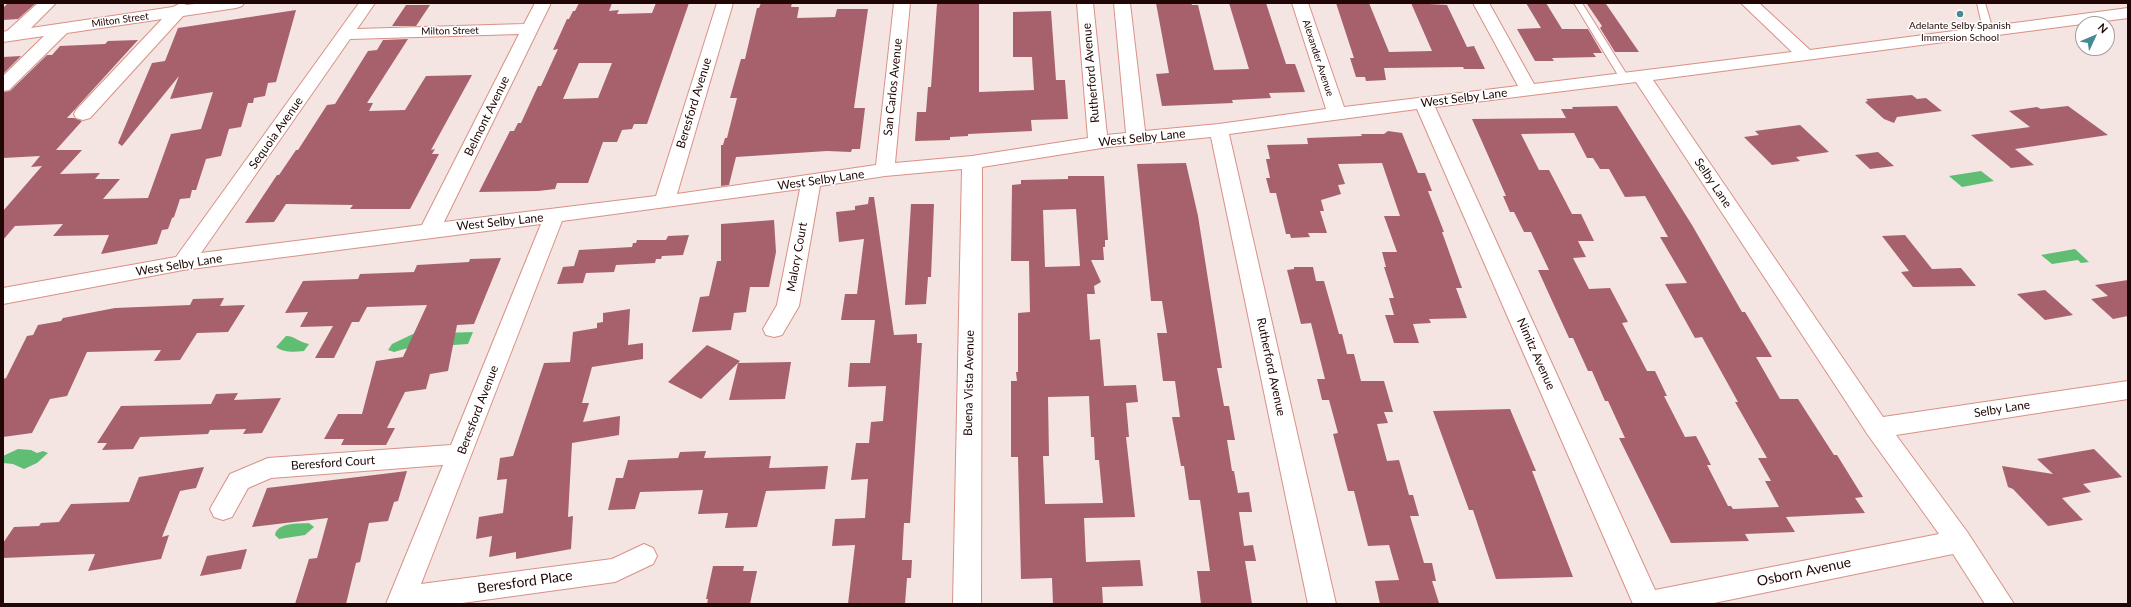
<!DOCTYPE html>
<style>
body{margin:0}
#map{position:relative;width:2131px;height:607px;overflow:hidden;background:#f4e4e2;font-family:Lato,sans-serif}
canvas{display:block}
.frame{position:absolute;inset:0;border:4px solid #200705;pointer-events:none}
.north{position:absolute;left:2075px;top:16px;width:40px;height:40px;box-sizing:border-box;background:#fff;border:1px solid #a69c9b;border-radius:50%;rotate:46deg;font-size:11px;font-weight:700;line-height:16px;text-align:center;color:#200705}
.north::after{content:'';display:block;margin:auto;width:14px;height:18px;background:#458b96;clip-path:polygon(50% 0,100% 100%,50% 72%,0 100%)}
</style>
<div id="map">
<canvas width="2131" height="607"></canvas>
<div class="frame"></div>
<div class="north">N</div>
</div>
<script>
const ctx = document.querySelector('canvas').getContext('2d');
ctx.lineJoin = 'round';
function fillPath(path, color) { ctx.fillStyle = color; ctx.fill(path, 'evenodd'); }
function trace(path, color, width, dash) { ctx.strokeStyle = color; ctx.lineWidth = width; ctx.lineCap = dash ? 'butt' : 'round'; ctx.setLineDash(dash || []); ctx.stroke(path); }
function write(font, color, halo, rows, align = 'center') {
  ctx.font = font + ' Lato,sans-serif'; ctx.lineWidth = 3; ctx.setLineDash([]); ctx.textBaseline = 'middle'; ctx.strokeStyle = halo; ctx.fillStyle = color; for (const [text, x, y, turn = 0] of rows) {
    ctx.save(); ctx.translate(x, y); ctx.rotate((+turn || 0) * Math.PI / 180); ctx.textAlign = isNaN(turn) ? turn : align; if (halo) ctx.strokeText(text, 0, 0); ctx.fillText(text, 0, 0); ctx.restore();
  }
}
fillPath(new Path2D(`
 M1981,171L1994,181L1962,187L1949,176Z
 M2075,249L2089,262L2081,263L2078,260L2052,264L2041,255Z
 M473,332L468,344L438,346L443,333Z
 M415,333L408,348L394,352L388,350L392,344Z
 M286,336C295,336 300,343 309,344L304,351C295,352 284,353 276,347Z
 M18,449L31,450L37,453L43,451L48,453L37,463L24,469L13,464L3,463V456Z
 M309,523L314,527L305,535L279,539L275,535C277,522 299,524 309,523Z`), '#60bd74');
fillPath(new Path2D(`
 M8,3H36L18,19L3,20V8Z
 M579,3H612L609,11L619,10L617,14L652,13L656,3H689L647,124H634L632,129L622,130L617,142H603L588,183H557L555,189L538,191L479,192L510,131H514L518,123H521L538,86H541L558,49L553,50L567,19H569L573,11H575ZM579,63H612L598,98L563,99Z
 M761,3H792L791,7H799L797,18L835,17L837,9H868L854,108H865L860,149H852L851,152L827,151L736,157L729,185L721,186V145H723L725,138H727L737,98H730L741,59H745L757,8H759Z
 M979,3V92L1034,90L1032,57H1013V12L1051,11L1056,80H1065L1068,119L1031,120L1032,131L968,134V136L950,137V140L915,141L917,112H926L928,87H931L937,4Z
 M1156,3H1191L1192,5H1198L1214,70L1249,69L1229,3H1266L1286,64H1295L1305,92L1269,93L1271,98L1232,100L1233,103L1162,106L1156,74L1169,73Z
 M1336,3H1369L1389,52L1432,51L1411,3L1447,5L1467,47L1474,46L1485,69H1464L1463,67L1384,68L1386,80L1366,81L1365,77H1356L1350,58H1354Z
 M1526,3H1546L1562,29H1588L1602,53H1593L1596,57L1552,58L1554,61H1535L1517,29L1541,28Z
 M1587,4H1606L1639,52H1615L1600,28L1602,26Z
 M406,5H430L416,26H392Z
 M296,10L276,82L268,83L265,96L254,98L253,103H248L241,127L229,129L221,156L206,159L196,190H192L190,198L180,199L174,217L172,218L168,229L162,230L157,244L101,254L109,235L53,236L63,224L15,226L3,240V211L42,166L31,167L40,156L3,158V92L10,91L47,55H52L60,46L105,44L108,41L138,40L67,118H74L82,121L56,150H82L60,174L100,173L95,179H120L103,199L148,198L171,134L201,129L213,92L170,99L179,76L122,146L118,143L152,63L165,61L178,28Z
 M408,39L367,103H373L369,111L405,110L426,76L472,75L431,150L435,149L432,154H439L410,209H350L353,205L286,204L274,222L245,223L277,175H279L296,150H298L327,105L335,104L368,51L377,50L383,40Z
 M21,56L3,74V57Z
 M1912,95L1917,99L1926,98L1942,111L1897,117L1894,123L1884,119L1865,102L1868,101L1866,99Z
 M1617,106L1692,225L1742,312H1745L1772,357H1756L1780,399H1798L1834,455H1837L1863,497L1855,498L1865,513L1786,517L1795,532L1745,534L1749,541L1671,543L1619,438H1625L1608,401H1605L1592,371H1588L1573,338H1569L1538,270H1549L1531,232H1524L1514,212H1510L1503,196H1506L1472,119L1566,118L1561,109H1573L1572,107ZM1574,133L1587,158H1593L1600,169H1609L1625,197L1645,196L1668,237H1660L1687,283L1665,284L1695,338L1702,337L1738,402H1735L1767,458H1758L1771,481H1765L1779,507L1733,509L1731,506H1728L1707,465H1711L1696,436L1685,437L1664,396H1667L1655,371H1647L1622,323L1628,322L1610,288L1589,289L1573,258L1586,257L1578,241H1594L1581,214H1572L1549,170H1539L1521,134Z
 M2068,106L2108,135L2015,149L2034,165L2011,168L1971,135L2030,127L2009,111L2037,107L2041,109Z
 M1800,125L1829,152L1796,157L1800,161L1772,165L1744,137L1759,135L1755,131Z
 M1388,131L1402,133L1418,173H1425L1432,191H1428L1444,232H1442L1462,288H1456L1467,318L1429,319L1431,323L1413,324L1419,343H1394L1385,315H1394L1389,298H1394L1384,267H1386L1382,252H1397L1384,216H1400L1382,163L1338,164L1345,184L1338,185L1341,194L1321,200L1324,211H1320L1327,233H1308L1310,237L1291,238L1290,234H1286L1276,193H1270L1266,178H1270L1266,159H1270L1267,145L1308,144L1307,138L1362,136L1361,134H1384Z
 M1878,152L1894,166L1870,169L1855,155Z
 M1186,163L1198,216L1222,368H1217L1224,406H1229L1235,440H1227L1232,471H1234L1238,493L1249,492L1252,512H1239L1244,546L1253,545L1256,561H1245L1252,604H1201L1197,571H1210L1200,500H1189L1184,466H1181L1172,417H1180L1175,381H1163L1157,333H1167L1162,301H1151L1137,164Z
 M1068,176H1104L1108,240H1105V247H1103L1104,260H1091L1101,282L1094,286L1095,294H1087L1090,340L1100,339L1104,386L1136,385L1138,402L1126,403L1129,437H1126L1135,517L1084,518L1086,562L1140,560L1143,586L1102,587L1103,604H1053L1052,578L1021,579L1018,457H1011V381H1017L1016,372H1018V313L1030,312L1029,261H1011L1012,185L1021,184V180L1068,179ZM1076,209L1080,266L1045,267L1043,210ZM1089,396L1091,437H1094L1095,460H1099L1103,503L1045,504L1043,456H1049L1048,397Z
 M869,197H874L894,335L917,334V343H922L910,523H904L902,560H912L911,578H907L905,604H848L855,545L832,546L835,519L865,518L868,479L851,480L856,443H869L871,422L883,421L886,386L848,387L850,363H870L875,320H841L845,294H857L864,239L839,242L836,212L855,210V206L868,204Z
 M911,204H934L931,277H928L926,304L905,305Z
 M774,220L776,252L769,287H750L746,312L734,313L731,330L692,332L700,297L709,296L717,261H721V224Z
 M689,235L683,255L662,256L661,259H656L655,263L616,265L614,272L586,273L583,283L557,284L563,267L574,266L579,250L632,247L633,243H636L637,240H666L668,236Z
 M1905,235L1932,269L1961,268L1976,286L1913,287L1901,272L1909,271L1882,236Z
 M501,258L474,324L457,325L448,371L430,374L426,389L405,392L387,428H395L386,445H341L344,439H324L338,414H362L376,361L403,357L427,305L367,307L359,322H352L334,358H315L333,326L300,327L308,312L285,313L303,281L358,279L360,274L414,272L417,265L469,262L470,259Z
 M1294,267H1313L1316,281H1324L1339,334H1342L1347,354H1354L1361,381H1384L1393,412H1384L1388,423L1377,424L1387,461L1399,460L1409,495H1413L1419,516H1410L1424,563H1432L1436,581H1432L1439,603L1380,604L1375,581L1399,580L1389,545L1368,546L1354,491H1348L1333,434L1338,433L1329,400H1322L1317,379H1325L1311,323L1301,324L1287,270L1294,269Z
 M2128,280V316L2113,319L2091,299L2108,296L2095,285Z
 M2045,290L2073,315L2045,320L2017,294Z
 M224,298L220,306L245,305L228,332L197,333L180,360L154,361L161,350L87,352L67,396L50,399L32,433L3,437V379L6,378L27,336L33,335L38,325L61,321L63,318L115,308L190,305L193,299Z
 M630,309L628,345L643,343V359L592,367L582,403H589L583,422L620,416L619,435L572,443L568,517L573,516L571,549L516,559V552L489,557L492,536L476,539L479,517L503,513L507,479L497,480L500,458L513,456L544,363L570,362L573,332L597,328V323L603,322V313Z
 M707,345L740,361L738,363L791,362L785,399L729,400L738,363L701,399L668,382Z
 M238,393L234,400L281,398L262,433L243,434L246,429L210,430L208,434L140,437L133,449L102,450L107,443H97L121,406L211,404L216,394Z
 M1510,409L1536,471H1532L1573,577L1496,579L1473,510H1469L1433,411Z
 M2094,449L2122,477L2083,484L2091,492L2062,498L2083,520L2048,526L2013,489L2008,487L2002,466L2053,474L2037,459Z
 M706,451L704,458L771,456L769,468L828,466L825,489L766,491L757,527L725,528L728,513L698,514L703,490L640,492L635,509L608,510L616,478H623L628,460L678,458L680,452Z
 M204,467L196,488L180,491L162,537L169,535L161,559L88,571L95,554L3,558V543L14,527L39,526L41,523L59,522L71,504L129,502L139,477Z
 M407,471L398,501L394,502L388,521L369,523L360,562L356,563L346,604H295L309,559L317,558L328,518L252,527L267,488Z
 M247,549L241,569L200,576L207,556Z
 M713,566H744L743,571H757L750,604H707L708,599H706Z`), '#a6616d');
const service = new Path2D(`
 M1574,3H1582L1629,78L1627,80H1621Z
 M1977,3H1985L1993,30L1991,32L1988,33L1983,30Z`);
const minor = new Path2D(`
 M38,3H56L31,28L173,7L181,3L187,5L202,3H244L242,6L236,8L183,16L90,118L83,120L76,118L74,114L76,110L162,19L67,33L9,90L3,91V76L44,36L3,42V32L7,31Z
 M359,3H375L357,29L524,24L535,3H551L444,222L656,196L717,3H733L677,194L876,165L894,3H910L895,163L972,156L1088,138L1077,3H1093L1107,135L1126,133L1114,3H1130L1145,131L1219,124L1326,109L1292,3H1308L1344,107L1518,86L1473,3H1489L1534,84L1792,52L1741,3H1759L1810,50L2128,8V18L1653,80L1883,417L2128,381V399L1896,435L1968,533L2014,604H1985L1953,554L1709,604H1633L1417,109L1229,134L1336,604H1308L1211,137L1108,147L982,167L981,604H953L962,169L885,176L820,186L799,306L782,335L774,337L766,335L763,329L777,305L800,189L562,221L421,584L612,559L644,544L653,548L657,556L653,564L615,582L455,604H386L443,465L271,478L248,488L232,517L223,520L214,517L210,509L230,474L268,458L451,445L541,224L183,270L3,304V288L176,257ZM519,34L422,225L201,253L350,39ZM1636,82L1868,435L1939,534L1655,590L1435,107Z`);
trace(service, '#d99186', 2);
trace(minor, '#d99186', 2);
fillPath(service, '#fff');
fillPath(minor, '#fff');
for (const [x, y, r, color] of [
 [1960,14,4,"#458b96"]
]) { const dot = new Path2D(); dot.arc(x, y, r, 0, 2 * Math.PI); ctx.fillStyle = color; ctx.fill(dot); trace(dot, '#fff', 1.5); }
write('10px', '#200705', '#fff', [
 ["Milton Street",120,20,-8],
 ["Milton Street",450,31,-1],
 ["Alexander Avenue",1318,58,72]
]);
write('10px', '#200705', '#fff', [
 ["Adelante Selby Spanish",1960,26],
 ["Immersion School",1960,38]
]);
write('12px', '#200705', '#fff', [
 ["Rutherford Avenue",1091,73,-95],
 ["San Carlos Avenue",893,87,-84],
 ["West Selby Lane",1464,98,-7],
 ["Beresford Avenue",694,103,-73],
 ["Belmont Avenue",487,116,-64],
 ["Sequoia Avenue",276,133,-55],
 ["West Selby Lane",1142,138,-6],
 ["West Selby Lane",821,180,-8],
 ["Selby Lane",1713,183,56],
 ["West Selby Lane",500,222,-6],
 ["Malory Court",797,257,-80],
 ["West Selby Lane",179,265,-9],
 ["Nimitz Avenue",1536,354,66],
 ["Rutherford Avenue",1271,367,78],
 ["Buena Vista Avenue",969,383,-89],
 ["Selby Lane",2002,409,-9],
 ["Beresford Avenue",478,410,-69],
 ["Beresford Court",333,463,-4]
]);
write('14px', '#200705', '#fff', [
 ["Osborn Avenue",1804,572,-12],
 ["Beresford Place",525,582,-8]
]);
</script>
